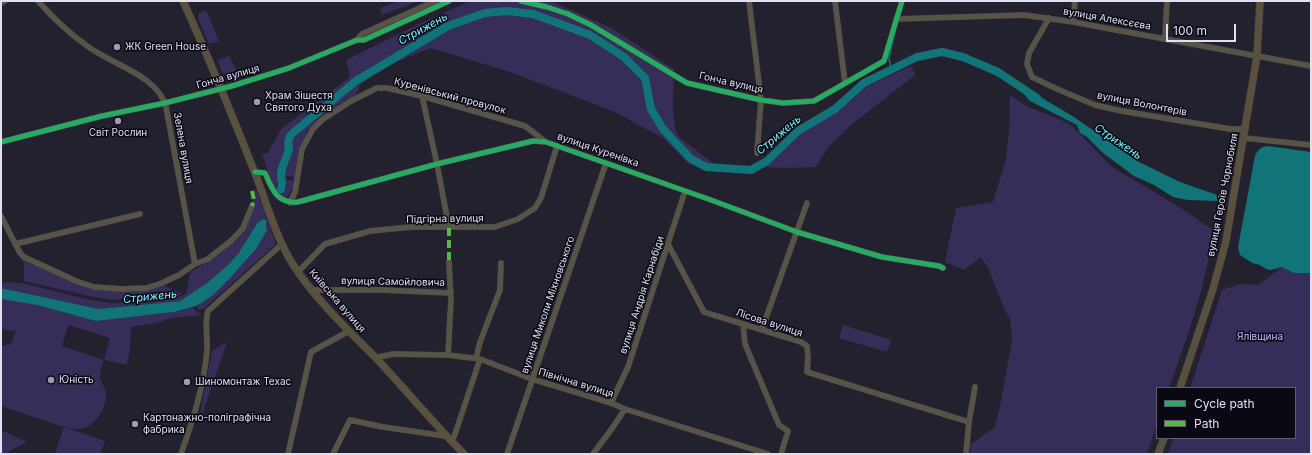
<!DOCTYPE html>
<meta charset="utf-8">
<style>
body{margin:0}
#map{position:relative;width:1312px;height:455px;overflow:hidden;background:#24212f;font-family:Inter,sans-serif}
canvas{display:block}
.frame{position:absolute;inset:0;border:2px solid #e1dff1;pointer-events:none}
.legend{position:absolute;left:1156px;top:387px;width:140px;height:52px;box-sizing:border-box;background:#0a0813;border:1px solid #605e6c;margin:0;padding:5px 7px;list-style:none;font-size:12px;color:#e1dff1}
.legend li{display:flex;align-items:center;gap:8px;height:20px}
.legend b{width:20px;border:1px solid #605e6c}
.scale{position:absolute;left:1166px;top:24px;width:70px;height:18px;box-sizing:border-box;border:2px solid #e1dff1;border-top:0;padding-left:5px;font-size:12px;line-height:14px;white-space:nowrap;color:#e1dff1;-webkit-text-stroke:3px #0a0813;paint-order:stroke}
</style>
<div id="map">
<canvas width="1312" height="455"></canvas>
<div class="frame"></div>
<ul class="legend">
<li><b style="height:5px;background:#26ab63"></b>Cycle path</li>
<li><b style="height:5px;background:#58b947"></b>Path</li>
</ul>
<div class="scale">100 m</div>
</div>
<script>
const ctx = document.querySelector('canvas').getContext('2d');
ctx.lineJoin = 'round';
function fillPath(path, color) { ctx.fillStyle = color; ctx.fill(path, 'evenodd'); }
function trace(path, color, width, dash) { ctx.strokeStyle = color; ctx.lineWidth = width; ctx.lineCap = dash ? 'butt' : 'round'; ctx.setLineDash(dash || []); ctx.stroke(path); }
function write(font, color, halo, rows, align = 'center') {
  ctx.font = font + ' Inter,sans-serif'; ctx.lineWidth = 3; ctx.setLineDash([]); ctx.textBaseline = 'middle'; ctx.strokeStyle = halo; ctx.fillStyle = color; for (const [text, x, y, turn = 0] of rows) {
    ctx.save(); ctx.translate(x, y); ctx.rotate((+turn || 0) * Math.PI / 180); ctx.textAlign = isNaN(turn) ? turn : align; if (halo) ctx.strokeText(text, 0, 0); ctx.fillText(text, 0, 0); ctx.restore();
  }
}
fillPath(new Path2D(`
 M400,1H419L382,15L380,8Z
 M470,1H546L556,3L611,28L674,69C674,86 670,124 679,137L718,167L690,165L663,138L615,112L513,73L431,48L386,66L361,84L355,96L307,131L299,157L295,177L281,176V182H278L276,185L277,187L285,190L287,187L283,184L284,180H293V186L288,197H280L275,192L262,154L268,153L281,129L350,77L346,60L417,25Z
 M206,10L219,41L209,44L198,19L199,13Z
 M229,56L239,75L230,77L223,74L217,60Z
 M911,66L915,75L851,125L829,146L816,167L786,168L765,167L803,131L837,112L868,86Z
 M1010,95L1026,106L1061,120L1072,126L1112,167L1181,208L1213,230C1207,283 1187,338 1169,388H1157V423L1147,454H971L970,445L995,427L1000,406L1012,340L1010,319L1005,310L988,268L981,257L964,270L945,262L956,208L993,202L1006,159L1009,131Z
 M256,189L276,244L203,309L199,310L196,306C223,292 247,250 266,225L267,221L263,219L261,222H258L238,254L228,265L207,283L180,301L99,309L1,288V282L22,283L90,300L113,303L178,297L186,294L190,272C217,258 233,248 246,220C251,208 255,204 252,191Z
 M21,257L62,278L93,289L163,285L183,294L177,296L111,300L89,296L24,281V264Z
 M1282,267L1294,273H1311V454H1168L1173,438H1295V388H1190L1222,290L1240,284L1258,285Z
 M1,299L37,305L96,321L174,312L193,307L195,311L203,315L171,318L156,323L131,327L130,349L127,365L104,360C102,365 100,371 100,376C100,381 105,387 106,393C107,410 93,431 74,429C71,429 68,427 65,426L64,427L105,441L100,454H55L64,427L1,406V347L11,344L16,331L4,330L2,327H1ZM68,325L110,338L104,360L62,346Z
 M843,325L891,340L887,352L839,338Z
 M227,342L202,415L201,409L212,351Z
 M1,430L27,442L4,454H1Z`), '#362d59');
fillPath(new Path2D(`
 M1022,92H1032L1074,117L1137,161L1180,182L1217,195V201L1188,200L1173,197L1154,185L1134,176L1103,153L1087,137L1080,133L1077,125L1030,101Z
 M1268,146L1311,152V273H1294L1282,267L1271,270L1266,269L1260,265L1252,263L1240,255L1238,247L1255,156C1258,149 1261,147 1268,146Z
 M263,219L267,221L266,225L267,230L256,249L230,278L214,294L203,302L196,306L174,312L96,321L37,305L1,299V288L99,309L180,301L207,283L228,265L238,254L258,222L261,221Z`), '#107478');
trace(new Path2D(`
 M891,69L889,58L895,32`), '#107478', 1.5);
trace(new Path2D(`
 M281,189L282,183L281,174L282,168L289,150L288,143L290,136L294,132L356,81L448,26L485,13L506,11L533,14L590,35L624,57L645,78L651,109L663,129L691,159L706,167L751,170L767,161L798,131L835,109L864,83L917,57L942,52L963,57L998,72L1037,98`), '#107478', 8);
const minor = new Path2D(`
 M38,1C53,18 71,35 90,48C114,65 158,76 166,107L195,264
 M521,1L547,7L568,14L591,25L687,83L761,100L783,103L814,101L884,61L902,1
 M749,1L761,100L757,153
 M835,1L845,83
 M1,3L5,1
 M1049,18L1029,53L1027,64L1032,77L1057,89L1095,105L1122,111L1230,129H1246
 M896,19L1024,15L1073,22L1311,66
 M1073,22L1075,1
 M1165,39L1167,1
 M357,40L362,34L435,1
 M422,96L437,164L449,228
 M1244,138L1311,145
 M1,142L102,116L165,103L232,86L289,68L357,40H364L449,1
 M255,172L265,173C272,189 277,204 298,202L437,164L533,141L546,142L711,200L797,232L882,257L939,266L943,268
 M290,203L295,192L302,149L313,129L322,120L351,101L377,88H387L422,96L525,126L546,142
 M1,216L20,253L24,257L76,281L94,287L122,289L147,288L162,283L179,275L195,264L208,259L218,251L231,241L243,228L252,206
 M15,244L140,214
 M668,244L704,312L801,342L807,346L808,357L807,372L969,422
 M298,272L325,244L370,231L411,227H495L518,219L535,208L541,198L557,146
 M311,290H382L451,293
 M743,324L745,344L779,425L788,431L781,454
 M762,329L807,203
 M448,355L451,300L449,262
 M375,358L393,354L448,355L480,359L532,379L611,403L625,409L768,454
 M476,358L480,342L500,290L501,263
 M611,403L628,367L685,191
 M450,441L454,437L480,359
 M181,454C193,420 204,386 207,350C208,338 204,323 208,311L282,244
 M288,454L311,352L349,331
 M333,454L350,420L383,427L445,436
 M507,454L606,163
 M593,454L611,430L625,409
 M966,454L969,422L975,387`);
const major = new Path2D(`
 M183,1C208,56 231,112 253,168C266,200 274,233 292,263C315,299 346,328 376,358C406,390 433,423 464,454
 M1180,388L1213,289L1226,241L1257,56L1260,1
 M1158,454L1164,438`);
trace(minor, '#3f3c49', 6);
trace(major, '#3f3c49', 8);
trace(minor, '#585347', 5.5);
trace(major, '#59513e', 7);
trace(new Path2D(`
 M252,191L254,200L252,206
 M449,228V262`), '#58b947', 4, [8, 4]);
trace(new Path2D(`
 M521,1L547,7L568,14L591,25L687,83L761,100L783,103L814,101L884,61L902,1
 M1,142L102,116L165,103L232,86L289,68L357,40H364L449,1
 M255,172L265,173C272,189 277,204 298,202L437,164L533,141L546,142L711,200L797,232L882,257L939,266L943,268`), '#26ab63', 5);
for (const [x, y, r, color] of [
 [117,47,4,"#9f9cad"],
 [257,102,4,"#9f9cad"],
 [118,121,4,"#9f9cad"],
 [51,380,4,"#9f9cad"],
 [187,382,4,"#9f9cad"],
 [135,424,4,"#9f9cad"]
]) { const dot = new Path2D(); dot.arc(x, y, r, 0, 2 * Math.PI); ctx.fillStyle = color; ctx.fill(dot); trace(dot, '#0a0813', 1.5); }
write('10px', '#e1dff1', '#0a0813', [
 ["вулиця Алексєєва",1107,19,10],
 ["Гонча вулиця",228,77,-16],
 ["Гонча вулиця",731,83,13],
 ["Куренівський провулок",450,96,15],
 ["вулиця Волонтерів",1142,104,11],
 ["Зелена вулиця",183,148,80],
 ["вулиця Куренівка",598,150,19],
 ["вулиця Героїв Чорнобиля",1223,195,-79],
 ["Підгірна вулиця",445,219,-1],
 ["вулиця Самойловича",393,282,1],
 ["вулиця Андрія Карнабіди",642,295,-72],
 ["Київська вулиця",337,301,49],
 ["вулиця Миколи Міхновського",548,305,-71],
 ["Лісова вулиця",769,323,18],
 ["Північна вулиця",576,383,17]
]);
write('10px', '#e1dff1', '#0a0813', [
 ["ЖК Green House",125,47],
 ["Храм Зішестя",265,96],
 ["Святого Духа",265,108],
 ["Свiт Рослин",118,133,"center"],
 ["Юність",59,380],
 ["Шиномонтаж Техас",195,382],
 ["Картонажно-поліграфічна",143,418],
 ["фабрика",143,430]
], 'left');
write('10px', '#c6bdf9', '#0a0813', [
 ["Ялівщина",1260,337]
]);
write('italic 11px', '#7af7fb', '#0a0813', [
 ["Стрижень",423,29,-29],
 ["Стрижень",779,135,-40],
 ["Стрижень",1118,142,34],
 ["Стрижень",150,297,-6]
]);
</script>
